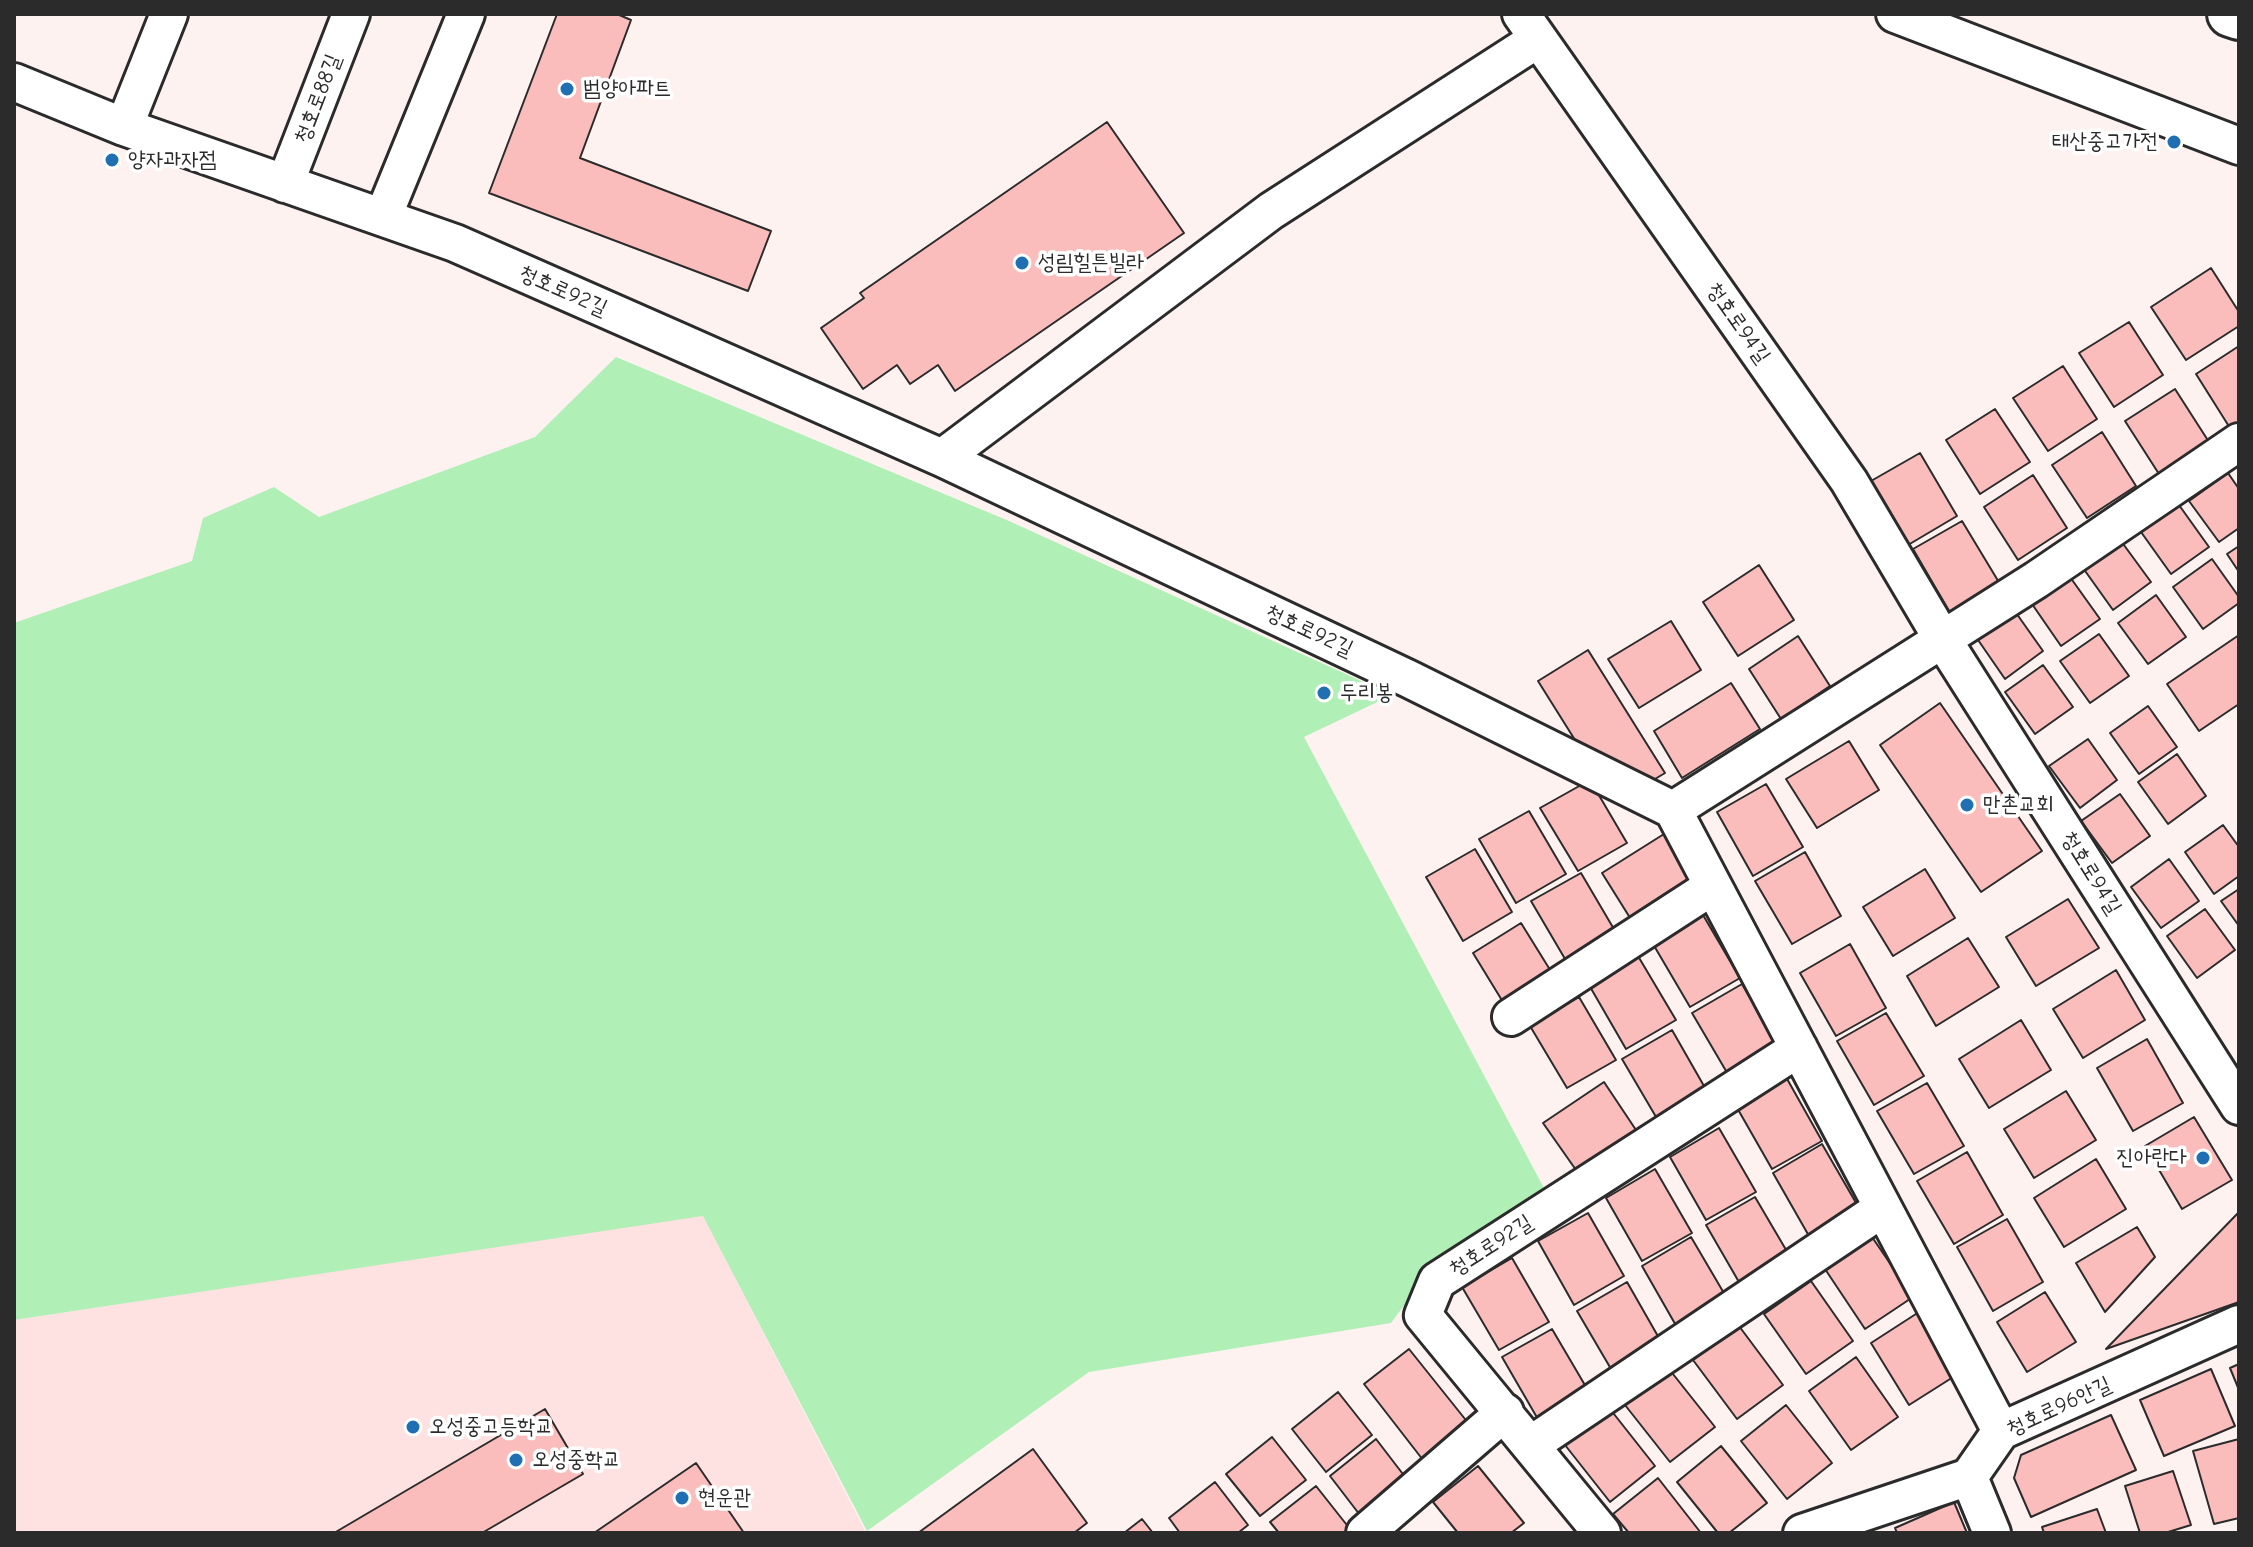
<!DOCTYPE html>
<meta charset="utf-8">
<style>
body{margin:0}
#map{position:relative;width:2253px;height:1547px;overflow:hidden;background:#fef2f1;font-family:"Comic Neue",sans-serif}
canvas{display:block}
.frame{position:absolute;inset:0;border:16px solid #2b2b2b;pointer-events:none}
</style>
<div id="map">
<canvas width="2253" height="1547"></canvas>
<div class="frame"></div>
</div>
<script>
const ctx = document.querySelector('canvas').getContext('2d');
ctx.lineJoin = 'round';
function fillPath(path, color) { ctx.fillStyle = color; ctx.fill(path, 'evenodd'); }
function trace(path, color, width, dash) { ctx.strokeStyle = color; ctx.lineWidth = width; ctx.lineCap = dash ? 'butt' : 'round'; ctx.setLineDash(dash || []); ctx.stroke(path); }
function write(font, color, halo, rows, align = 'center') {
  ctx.font = font + ' "Comic Neue","Poor Story",sans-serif'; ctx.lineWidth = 7; ctx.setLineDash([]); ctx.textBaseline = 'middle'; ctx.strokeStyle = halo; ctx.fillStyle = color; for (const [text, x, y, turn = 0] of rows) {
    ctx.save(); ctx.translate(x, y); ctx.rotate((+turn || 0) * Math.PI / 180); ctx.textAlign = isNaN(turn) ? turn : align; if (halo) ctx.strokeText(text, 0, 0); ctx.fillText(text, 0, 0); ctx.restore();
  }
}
fillPath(new Path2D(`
 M703,1215L866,1533H14V1320Z`), '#fde2e1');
fillPath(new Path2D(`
 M616,357L1009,521L1392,695L1304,737L1545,1190L1437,1261L1391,1323L1089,1372L867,1531L703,1216L14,1320V623L192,561L203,518L274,487L319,517L535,437Z`), '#b0efb6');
const building = new Path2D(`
 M557,14H617L631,20L580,158L771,231L748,291L489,193Z
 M1107,122L1184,233L955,391L938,365L910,384L897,365L863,389L821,328L864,298L860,293Z
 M2211,268L2239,312V326L2186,360L2151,307Z
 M2129,322L2163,375L2114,407L2079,353Z
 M2239,346V422L2230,428L2196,374Z
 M2063,366L2097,419L2048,451L2013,398Z
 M2175,389L2209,442L2159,474L2125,421Z
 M1995,409L2030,462L1980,494L1946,440Z
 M2102,432L2136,486L2087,518L2052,465Z
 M1920,453L1957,516L1908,545L1871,481Z
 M2228,473L2239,489V528L2219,542L2189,501Z
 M2033,475L2067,528L2018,560L1984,507Z
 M2179,505L2209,547L2171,574L2141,532Z
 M1962,521L2000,584L1950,613L1913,549Z
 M2121,541L2151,582L2113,610L2083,568Z
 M2239,546V572L2227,554Z
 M2212,559L2239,597V603L2203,629L2173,587Z
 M1759,565L1794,620L1738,656L1703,602Z
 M2070,577L2100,619L2061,646L2032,604Z
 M2156,595L2186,637L2148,664L2118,623Z
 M2014,610L2043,651L2005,679L1976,637Z
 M1671,621L1701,670L1639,708L1608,659Z
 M2099,634L2129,676L2090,703L2060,661Z
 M2239,635V704L2199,731L2167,684Z
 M1798,636L1830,686L1781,719L1749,669Z
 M1588,650L1665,773L1650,782L1575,740L1538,681Z
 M2043,665L2073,707L2035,734L2005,692Z
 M1731,683L1760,729L1682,778L1654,731Z
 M1940,703L2042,851L1981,892L1880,745Z
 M2148,706L2177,747L2139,774L2110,733Z
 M2088,739L2117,780L2080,808L2049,766Z
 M1849,741L1879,790L1817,828L1786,779Z
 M2177,754L2206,796L2168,824L2138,782Z
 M1590,780L1627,843L1578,871L1540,808Z
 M1766,784L1803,847L1753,876L1717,812Z
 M2120,794L2150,836L2112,863L2081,821Z
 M1529,811L1566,874L1516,903L1479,839Z
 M2223,825L2239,847V876L2214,894L2185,852Z
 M1664,834L1694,884L1632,921L1602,873Z
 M1475,849L1512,912L1463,941L1426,877Z
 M1805,852L1841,916L1792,944L1755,881Z
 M2169,859L2199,901L2161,928L2131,887Z
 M1925,869L1955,918L1893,956L1863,907Z
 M1581,873L1618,936L1568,964L1531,901Z
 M2239,889V926L2221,901Z
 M2068,899L2099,948L2036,986L2006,937Z
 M2205,909L2235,950L2197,978L2167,936Z
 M1703,915L1740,978L1690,1007L1653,944Z
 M1521,923L1552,973L1503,1002L1473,953Z
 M1968,938L1999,987L1936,1026L1907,976Z
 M1850,944L1886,1008L1836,1036L1800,973Z
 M1638,956L1676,1020L1626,1049L1589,985Z
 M2116,970L2145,1020L2083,1058L2053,1009Z
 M1742,984L1779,1047L1729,1076L1692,1013Z
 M1579,997L1616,1060L1567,1088L1530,1026Z
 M1886,1013L1924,1076L1874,1105L1837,1041Z
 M2021,1020L2051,1070L1989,1108L1959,1059Z
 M1672,1030L1708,1093L1659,1122L1622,1059Z
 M2147,1039L2183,1103L2133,1131L2097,1068Z
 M1786,1077L1822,1141L1772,1169L1736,1106Z
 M1604,1082L1636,1130L1576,1170L1543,1123Z
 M1927,1083L1964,1146L1914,1174L1877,1111Z
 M2066,1091L2096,1140L2034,1178L2004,1129Z
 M2194,1117L2232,1180L2182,1209L2145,1146Z
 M1719,1128L1756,1192L1706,1220L1670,1157Z
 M1822,1144L1859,1208L1809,1236L1773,1173Z
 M1967,1152L2003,1215L1954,1244L1917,1181Z
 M2096,1159L2126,1209L2064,1247L2034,1198Z
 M1655,1169L1692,1233L1642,1261L1606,1198Z
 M1755,1197L1792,1260L1743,1289L1706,1225Z
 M2239,1212V1302L2106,1349Z
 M1588,1213L1624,1276L1574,1305L1538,1241Z
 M2007,1219L2043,1282L1993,1311L1957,1247Z
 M2137,1227L2155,1257L2105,1312L2076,1263Z
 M1691,1237L1728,1300L1678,1329L1642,1266Z
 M1872,1237L1913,1297L1865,1329L1825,1269Z
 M1512,1258L1549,1322L1499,1350L1462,1287Z
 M1811,1281L1853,1341L1806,1374L1764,1314Z
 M1627,1282L1663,1345L1614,1374L1577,1311Z
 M2045,1292L2076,1342L2027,1372L1997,1322Z
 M1919,1312L1958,1374L1909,1405L1871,1343Z
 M1739,1326L1783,1385L1737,1419L1693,1360Z
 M1552,1329L1589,1392L1539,1421L1502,1357Z
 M1409,1349L1469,1424L1423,1460L1364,1384Z
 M1856,1357L1898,1417L1851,1450L1809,1391Z
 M2239,1364V1390L2230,1368Z
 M1669,1369L1715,1427L1670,1462L1625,1405Z
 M2211,1369L2235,1426L2164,1456L2140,1400Z
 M1338,1392L1372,1435L1326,1472L1292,1429Z
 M1786,1405L1832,1463L1787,1499L1741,1441Z
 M545,1409L583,1474L482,1533H334Z
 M1610,1409L1655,1466L1610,1502L1565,1445Z
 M2111,1415L2136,1470L2031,1517L2014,1478L2021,1455Z
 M1272,1437L1306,1480L1260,1516L1226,1474Z
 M1376,1439L1409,1482L1363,1519L1330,1476Z
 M2239,1439V1518L2214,1524L2193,1451Z
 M1721,1446L1767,1503L1729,1533H1718L1677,1482Z
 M1033,1449L1087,1523L1074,1533H918Z
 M696,1463L744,1533H594Z
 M1478,1466L1524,1523L1511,1533H1458L1433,1502Z
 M2173,1471L2191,1525L2165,1533H2140L2125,1486Z
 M1658,1478L1701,1533H1629L1613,1514Z
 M1215,1482L1248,1525L1238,1533H1180L1169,1518Z
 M1316,1486L1350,1529L1344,1533H1279L1270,1522Z
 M1954,1502L1967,1533H1897L1895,1528Z
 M2097,1509L2106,1533H2044L2042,1527Z
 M1142,1519L1153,1533H1124Z`);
fillPath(building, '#fabdbb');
trace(building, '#2b2b2b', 2);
const minor = new Path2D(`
 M1521,14L1849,481L1943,640L2239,1106
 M1895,14L2239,146
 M14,82L124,127L455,243L680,342L942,458L1409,679L1673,810L2001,1431
 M124,127L169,14
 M285,184L351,14
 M383,217L466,14
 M942,458L1271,211L1538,39
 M1673,810L2036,580L2239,442
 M1511,1017L1713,886
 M1532,1444L1883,1208
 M1969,1477L1992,1533
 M1365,1533L1505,1412
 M1602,1533L1423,1315L1437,1281L1799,1048
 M1802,1533L1969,1477L2001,1431L2239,1324`);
const secondary = new Path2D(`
 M2230,14L2239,17`);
trace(minor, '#2b2b2b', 42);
trace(secondary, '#2b2b2b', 50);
trace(minor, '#fff', 36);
trace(secondary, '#fff', 44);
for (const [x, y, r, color] of [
 [567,89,8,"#1f6fb2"],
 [2174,142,8,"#1f6fb2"],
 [112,160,8,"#1f6fb2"],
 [1022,263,8,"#1f6fb2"],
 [1324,693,8,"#1f6fb2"],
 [1967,805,8,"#1f6fb2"],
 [2203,1158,8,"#1f6fb2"],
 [413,1427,8,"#1f6fb2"],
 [516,1460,8,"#1f6fb2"],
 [682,1498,8,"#1f6fb2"]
]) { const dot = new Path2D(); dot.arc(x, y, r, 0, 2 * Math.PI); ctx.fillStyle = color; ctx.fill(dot); trace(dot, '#fff', 3); }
write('22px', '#2b2b2b', '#fff', [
 ["범양아파트",583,89],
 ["태산중고가전",2158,142,"right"],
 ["양자과자점",128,160],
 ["성림힐튼빌라",1038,263],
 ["두리봉",1340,693],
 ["만촌교회",1983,805],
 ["진아란다",2187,1158,"right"],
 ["오성중고등학교",429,1427],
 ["오성중학교",532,1460],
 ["현운관",698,1498]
], 'left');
write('22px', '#2b2b2b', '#fff', [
 ["청호로88길",318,99,-69],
 ["청호로92길",563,291,24],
 ["청호로94길",1738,323,55],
 ["청호로92길",1309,631,25],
 ["청호로94길",2091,873,58],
 ["청호로92길",1491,1246,-33],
 ["청호로96안길",2059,1407,-25]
]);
</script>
